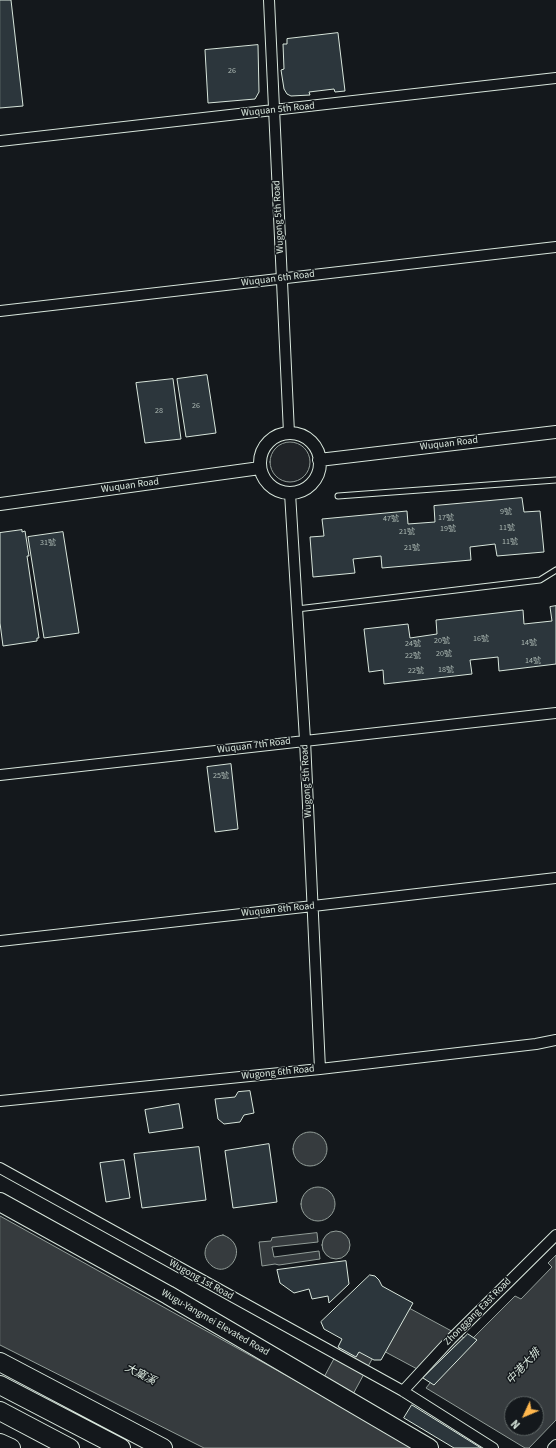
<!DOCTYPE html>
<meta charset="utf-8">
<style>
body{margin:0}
#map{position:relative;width:556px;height:1448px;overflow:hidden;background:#14181c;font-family:"Source Sans 3",sans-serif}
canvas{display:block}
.north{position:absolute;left:504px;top:1396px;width:40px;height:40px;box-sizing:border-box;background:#14181c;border:1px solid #626a69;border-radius:50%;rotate:226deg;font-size:11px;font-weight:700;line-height:16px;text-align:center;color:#d8e6dc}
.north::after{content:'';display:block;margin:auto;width:14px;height:18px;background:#ffb74d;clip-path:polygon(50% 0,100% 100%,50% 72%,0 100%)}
</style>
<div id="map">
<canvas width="556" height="1448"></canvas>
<div class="north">N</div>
</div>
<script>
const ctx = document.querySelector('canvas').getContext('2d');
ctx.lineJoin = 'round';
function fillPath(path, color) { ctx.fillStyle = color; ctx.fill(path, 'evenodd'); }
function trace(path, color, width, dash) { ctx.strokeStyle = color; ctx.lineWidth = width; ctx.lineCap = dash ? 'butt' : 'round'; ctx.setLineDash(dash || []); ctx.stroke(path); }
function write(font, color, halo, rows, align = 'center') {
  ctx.font = font + ' "Source Sans 3","Noto Sans TC",sans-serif'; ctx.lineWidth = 3; ctx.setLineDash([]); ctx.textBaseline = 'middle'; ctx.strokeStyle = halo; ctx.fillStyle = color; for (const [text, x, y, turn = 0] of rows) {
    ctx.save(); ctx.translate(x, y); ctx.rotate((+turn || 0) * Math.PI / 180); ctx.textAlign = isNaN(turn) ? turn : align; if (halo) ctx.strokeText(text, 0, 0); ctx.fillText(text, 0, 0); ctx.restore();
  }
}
const green = new Path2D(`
 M270 462a20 20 0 1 1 40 0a20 20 0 1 1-40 0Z`);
fillPath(green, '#202428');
trace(green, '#939e99', 1);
const water = new Path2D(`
 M293 1149a17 17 0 1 1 34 0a17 17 0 1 1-34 0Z
 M301 1204a17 17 0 1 1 34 0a17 17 0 1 1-34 0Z
 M0,1216L316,1392L372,1288L470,1341L515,1296L521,1299L552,1267L548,1263L556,1255V1420L529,1448H525L426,1388L434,1378L378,1348L345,1409L414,1448H204L0,1345ZM512,1404H536V1428H512Z
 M322 1245a14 14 0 1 1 28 0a14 14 0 1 1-28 0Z
 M317,1233L318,1242L272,1247L274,1257L319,1251L320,1259L279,1265L275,1264L262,1266L259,1242L271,1241L272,1238Z
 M223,1235C251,1245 230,1280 212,1266C208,1263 205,1258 205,1253C205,1243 214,1236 223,1235Z`);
fillPath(water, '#363b3e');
trace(water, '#939e99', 1);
const building = new Path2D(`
 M0,0H11L23,106L0,108Z
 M338,33L345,91L335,92L334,89L309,92L310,95L291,96L287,94L284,89L281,70L284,69L283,44H287V39Z
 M258,45L259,92L255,99L208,103L205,50Z
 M207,375L216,433L186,437L177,379Z
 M173,379L181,439L145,443L136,383Z
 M522,498L524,512L540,511L544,552L497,556L495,544L470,547L471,560L382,568L381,556L353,559L355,573L313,577L310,537L324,536L322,519L407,511L408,524L435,522L434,506Z
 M22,530V532L25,531L29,556H27L39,638H37V641L3,646L0,623V533Z
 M63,532L79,633L44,638L28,537Z
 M556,606V664L499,671L498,657L470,660L472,674L384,684L383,670L369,672L364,629L408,624L410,638L437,634L436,620L523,610L524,624L552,621L550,607Z
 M231,764L238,829L215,832L207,767Z
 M250,1091L254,1113L244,1115L240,1122L224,1124L218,1119L215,1099L235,1097L238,1092Z
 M179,1104L183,1128L149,1133L145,1110Z
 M269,1144L277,1202L233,1208L225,1151Z
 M199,1147L206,1200L142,1208L134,1154Z
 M124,1160L130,1198L106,1202L100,1163Z
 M346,1261L349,1284L329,1303L328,1296L312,1299L309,1289L294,1293L280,1283L277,1270Z
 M370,1275L375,1276L379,1280L382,1286L413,1303L381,1360H374L359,1352L356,1357L338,1347L342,1339L324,1329L321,1322Z
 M468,1334L477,1340L434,1385L423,1378Z
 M412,1405L481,1448H454L404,1418Z`);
fillPath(building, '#2c363c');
trace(building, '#d8e6dc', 1);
const service = new Path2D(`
 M338,496L556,480
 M297,609L540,580L556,570`);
const minor = new Path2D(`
 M269,0L289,433
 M0,141L556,78
 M0,311L556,247
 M290,493L305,740L320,1069
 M0,775L556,713
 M0,941L313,906L556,878
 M0,1101L320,1069L536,1044L556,1040
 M0,1168L403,1391L493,1448
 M403,1391L451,1339L556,1235
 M553,1448L556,1445`);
const tertiary = new Path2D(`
 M260 463a30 30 0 1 1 60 0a30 30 0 1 1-60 0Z
 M319,460L556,432
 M0,504L260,468`);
const motorway = new Path2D(`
 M0,1202L168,1295L429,1448
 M0,1362L163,1448
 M0,1385L121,1448
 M0,1411L70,1448
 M0,1443L11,1448`);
trace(service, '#d8e6dc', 7);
trace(minor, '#d8e6dc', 12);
trace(tertiary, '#d8e6dc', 14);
trace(motorway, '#d8e6dc', 20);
trace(service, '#14181c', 5);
trace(minor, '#14181c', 10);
trace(tertiary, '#14181c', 12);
trace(motorway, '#14181c', 18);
write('8px', '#adbab4', null, [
 ["26",232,71],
 ["26",196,406],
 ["28",159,411],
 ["9號",506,512],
 ["17號",446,518],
 ["47號",391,519],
 ["11號",507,528],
 ["19號",448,529],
 ["21號",407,532],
 ["11號",510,542],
 ["31號",48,543],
 ["21號",412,548],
 ["16號",481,639],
 ["20號",442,641],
 ["14號",529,643],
 ["24號",413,644],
 ["20號",444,654],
 ["22號",413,656],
 ["14號",533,661],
 ["18號",446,670],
 ["22號",416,671],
 ["25號",221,776]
]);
write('10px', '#d8e6dc', '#14181c', [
 ["Wuquan 5th Road",278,110,-6],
 ["Wugong 5th Road",279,217,-93],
 ["Wuquan 6th Road",278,279,-7],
 ["Wuquan Road",449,444,-7],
 ["Wuquan Road",130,486,-8],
 ["Wuquan 7th Road",254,746,-7],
 ["Wugong 5th Road",307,781,-93],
 ["Wuquan 8th Road",278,910,-6],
 ["Wugong 6th Road",278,1073,-6],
 ["Wugong 1st Road",201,1280,29],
 ["Zhonggang East Road",478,1312,-45],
 ["Wugu-Yangmei Elevated Road",215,1323,30]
]);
write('italic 11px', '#d8e6dc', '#14181c', [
 ["中港大排",524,1367,-47],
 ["大窠溪",140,1375,27]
]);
</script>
